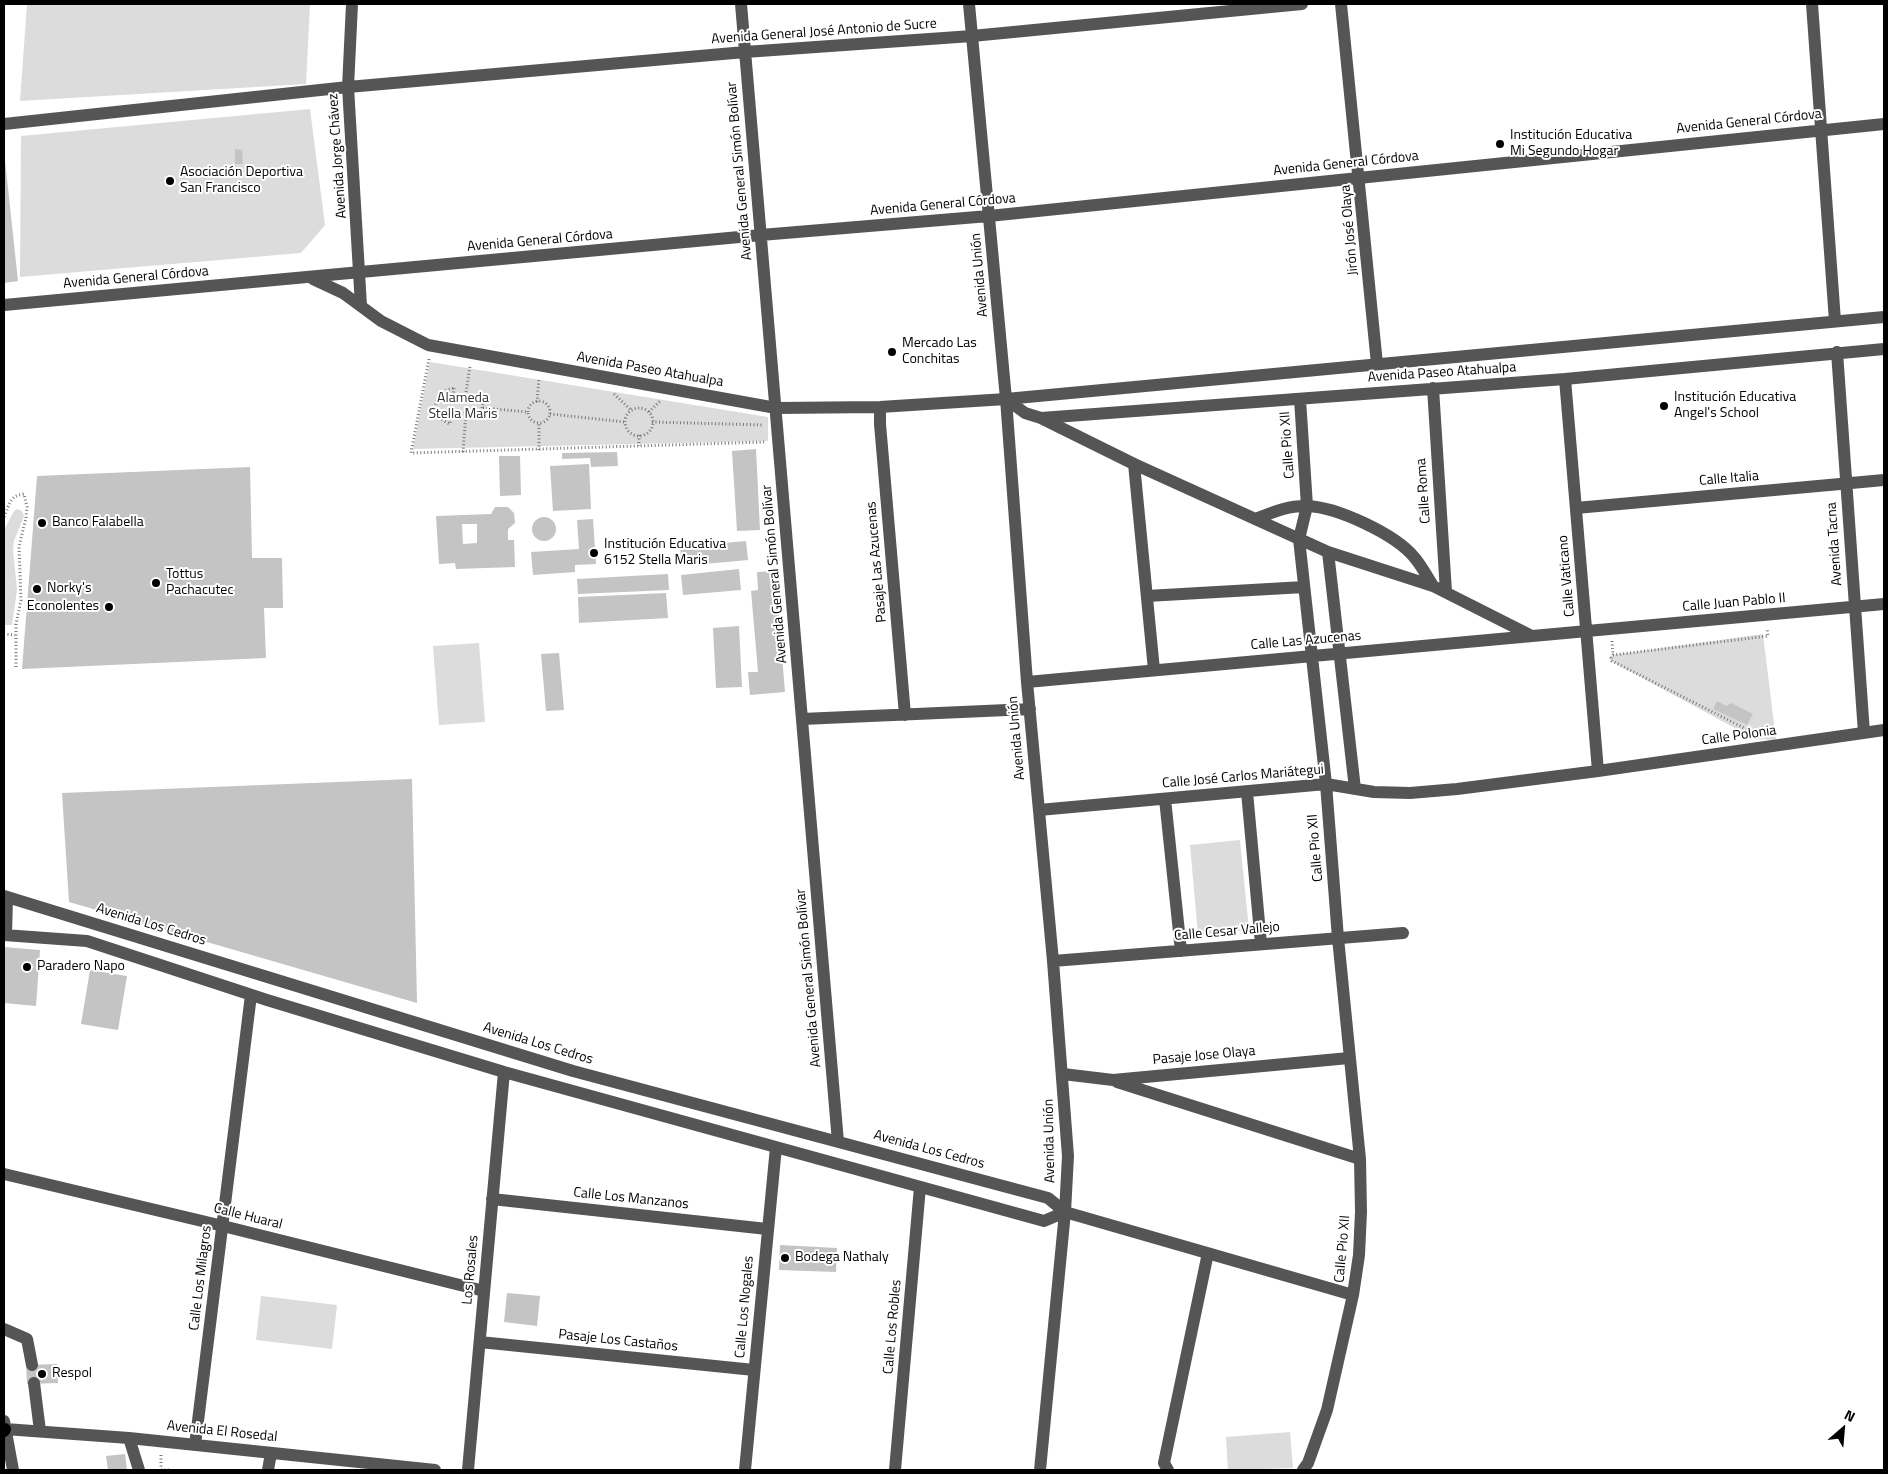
<!DOCTYPE html>
<meta charset="utf-8">
<style>
body{margin:0}
#map{position:relative;width:1888px;height:1474px;overflow:hidden;background:#fff;font-family:"Titillium Web",sans-serif}
canvas{display:block}
.frame{position:absolute;inset:0;border:5px solid #000;pointer-events:none}
.north{position:absolute;left:1818px;top:1404px;width:50px;height:50px;-webkit-text-stroke:4px #fff;paint-order:stroke;rotate:27deg;font-size:14px;font-weight:700;line-height:20px;text-align:center;color:#000}
.north::after{content:'';display:block;margin:auto;width:18px;height:22px;background:#000;clip-path:polygon(50% 0,100% 100%,50% 72%,0 100%)}
</style>
<div id="map">
<canvas width="1888" height="1474"></canvas>
<div class="frame"></div>
<div class="north">N</div>
</div>
<script>
const ctx = document.querySelector('canvas').getContext('2d');
ctx.lineJoin = 'round';
function fillPath(path, color) { ctx.fillStyle = color; ctx.fill(path, 'evenodd'); }
function trace(path, color, width, dash) { ctx.strokeStyle = color; ctx.lineWidth = width; ctx.lineCap = dash ? 'butt' : 'round'; ctx.setLineDash(dash || []); ctx.stroke(path); }
function write(font, color, halo, rows, align = 'center') {
  ctx.font = font + ' "Titillium Web",sans-serif'; ctx.lineWidth = 4; ctx.setLineDash([]); ctx.textBaseline = 'middle'; ctx.strokeStyle = halo; ctx.fillStyle = color; for (const [text, x, y, turn = 0] of rows) {
    ctx.save(); ctx.translate(x, y); ctx.rotate((+turn || 0) * Math.PI / 180); ctx.textAlign = isNaN(turn) ? turn : align; if (halo) ctx.strokeText(text, 0, 0); ctx.fillText(text, 0, 0); ctx.restore();
  }
}
fillPath(new Path2D(`
 M27,4H310L306,84L20,101Z
 M310,109L325,225L301,253L20,277L21,136Z
 M430,362L768,417V441L413,449Z
 M17,509L22,511L24,516L14,541L13,549L17,590L12,625H4V530L14,511Z
 M1763,634L1776,740L1755,739L1611,661L1610,658L1612,655Z
 M479,643L485,722L439,725L433,646Z
 M1240,840L1249,930L1198,935L1190,845Z
 M261,1296L337,1305L332,1349L256,1340Z
 M1290,1432L1293,1468L1228,1470L1226,1437Z`), '#dcdcdc');
fillPath(new Path2D(`
 M235,149L242,150L243,164H235Z
 M4,151L18,281L4,283Z
 M756,449L760,530L737,531L732,451Z
 M617,452L618,466L591,467L590,458L562,459V453Z
 M499,456H520L521,495L500,496Z
 M589,464L591,509L553,511L550,466Z
 M250,467L252,558H282L283,608H264L266,658L22,669L37,476Z
 M495,507H508L514,513L515,523L508,529V540H514L515,567L456,569L455,563L439,564L436,516L491,514ZM462,524H477V543L463,544Z
 M532 529a12 12 0 1 1 24 0a12 12 0 1 1-24 0Z
 M593,519L596,564L575,565V572L533,575L531,552L579,549L577,520Z
 M746,541L748,560L682,566L680,547Z
 M739,569L741,590L683,595L681,575Z
 M775,571L785,692L750,695L748,672H758L751,591L758,590L757,572Z
 M668,574L669,590L578,594L577,579Z
 M666,593L668,618L579,623L578,597Z
 M739,626L742,687L716,688L713,628Z
 M559,653L564,710L546,711L541,654Z
 M1717,701L1726,706L1731,703L1753,714L1747,725L1713,709Z
 M412,779L417,1003L69,902L62,793Z
 M4,947L40,950L36,1006L4,1003Z
 M90,970L127,976L118,1030L81,1024Z
 M780,1245L837,1248L836,1272L779,1270Z
 M507,1293L540,1296L537,1326L504,1322Z
 M57,1364L58,1383L27,1384L26,1365Z
 M125,1454L127,1470H108L106,1456Z`), '#c4c4c4');
const major = new Path2D(`
 M4,1431L5,1429`);
trace(major, '#dbdbdb', 14);
trace(new Path2D(`
 M429,359L411,453L765,442
 M454,388L453,398L483,402L481,415L451,411L450,424C429,416 432,392 454,388Z
 M614,394L631,410
 M465,399L470,366
 M528 412a11 11 0 1 1 22 0a11 11 0 1 1-22 0Z
 M537,402L539,378
 M483,408L528,412
 M625 422a14 14 0 1 1 28 0a14 14 0 1 1-28 0Z
 M649,412L660,401
 M550,414L625,422
 M652,422L764,425
 M639,435V446
 M539,450V423
 M463,452L466,413
 M4,517C10,504 9,496 24,494L27,507L26,518L19,546L21,600L16,624V667
 M4,634L15,635
 M1612,641L1613,655
 M1756,734L1612,661L1611,658L1613,655L1768,636L1767,628
 M161,1455V1470
 M161,1470H171`), '#777', 3, [1, 2.5]);
trace(new Path2D(`
 M352,4L348,87L361,306
 M741,4L838,1142
 M969,4L1006,399L1027,682L1053,961L1068,1156L1065,1212L1040,1470
 M1341,4L1377,364
 M1812,4L1835,321
 M4,124L348,87L745,52L972,36L1302,4
 M313,279L343,293L381,321L428,345L776,408L880,407L1006,399L1884,317
 M4,305L761,235L989,216L1884,124
 M1837,352L1864,733
 M1565,379L1598,771
 M1433,388L1446,592
 M1006,399L1025,413L1041,418L1565,379L1884,349
 M1300,399L1307,506L1299,539L1326,784L1338,938L1360,1159L1361,1212L1359,1255L1353,1295L1327,1410L1308,1463L1303,1470
 M880,407V424L905,715
 M1041,418L1134,464L1328,552L1433,586L1532,636
 M1134,464L1154,670
 M1576,508L1884,480
 M1255,519C1271,513 1289,505 1307,506C1337,507 1395,534 1414,557C1421,565 1427,576 1433,586
 M1328,552L1355,789
 M1147,596L1304,587
 M1027,682L1884,604
 M802,719L1030,709
 M1247,792L1261,944
 M1165,799L1181,951
 M1039,810L1326,784L1374,792L1410,793L1457,789L1598,771L1884,730
 M4,896L573,1071L1048,1198L1065,1212L1044,1221L504,1072L267,1000L87,941L4,935
 M6,935L7,897
 M1053,961L1403,933
 M1063,1074L1113,1080L1349,1058
 M1117,1082L1360,1159
 M4,1174L223,1226L484,1291
 M492,1199L767,1229
 M1065,1212L1353,1295
 M4,1329L27,1339L32,1365
 M480,1342L754,1370
 M34,1383L40,1431
 M4,1421L13,1470
 M5,1429L129,1438L435,1470
 M129,1438L139,1470
 M195,1445L251,995
 M268,1470L271,1453
 M468,1470L504,1072
 M745,1470L776,1147
 M895,1470L920,1187
 M1168,1470L1164,1463L1208,1253`), '#555', 12);
trace(major, '#000', 12);
for (const [x, y, r, color] of [
 [1500,144,5,"#000"],
 [170,181,5,"#000"],
 [892,352,5,"#000"],
 [1664,406,5,"#000"],
 [42,523,5,"#000"],
 [594,553,5,"#000"],
 [156,583,5,"#000"],
 [37,589,5,"#000"],
 [109,607,5,"#000"],
 [27,967,5,"#000"],
 [785,1258,5,"#000"],
 [42,1374,5,"#000"]
]) { const dot = new Path2D(); dot.arc(x, y, r, 0, 2 * Math.PI); ctx.fillStyle = color; ctx.fill(dot); trace(dot, '#fff', 2); }
write('14px', '#000', '#fff', [
 ["Avenida General José Antonio de Sucre",824,32,-4],
 ["Avenida General Córdova",1749,122,-6],
 ["Avenida Jorge Chávez",338,156,-94],
 ["Avenida General Córdova",1346,164,-6],
 ["Avenida General Simón Bolívar",740,171,-95],
 ["Avenida General Córdova",943,205,-5],
 ["Jirón José Olaya",1350,230,-95],
 ["Avenida General Córdova",540,241,-5],
 ["Avenida Unión",980,275,-95],
 ["Avenida General Córdova",136,278,-5],
 ["Avenida Paseo Atahualpa",650,370,10],
 ["Avenida Paseo Atahualpa",1442,373,-4],
 ["Calle Pio XII",1288,445,-94],
 ["Calle Italia",1729,479,-5],
 ["Calle Roma",1424,491,-94],
 ["Avenida Tacna",1835,544,-94],
 ["Pasaje Las Azucenas",877,562,-95],
 ["Avenida General Simón Bolívar",775,574,-95],
 ["Calle Vaticano",1567,576,-95],
 ["Calle Juan Pablo II",1734,603,-5],
 ["Calle Las Azucenas",1306,641,-5],
 ["Calle Polonia",1739,736,-8],
 ["Avenida Unión",1017,738,-95],
 ["Calle José Carlos Mariátegui",1243,777,-5],
 ["Calle Pio XII",1316,848,-95],
 ["Avenida Los Cedros",151,925,17],
 ["Calle Cesar Vallejo",1227,932,-5],
 ["Avenida General Simón Bolívar",809,978,-95],
 ["Avenida Los Cedros",538,1044,17],
 ["Pasaje Jose Olaya",1204,1056,-5],
 ["Avenida Unión",1050,1141,-91],
 ["Avenida Los Cedros",929,1150,15],
 ["Calle Los Manzanos",631,1199,6],
 ["Calle Huaral",248,1217,14],
 ["Calle Pio XII",1343,1249,-85],
 ["Los Rosales",471,1270,-85],
 ["Calle Los Milagros",201,1278,-83],
 ["Calle Los Nogales",745,1307,-85],
 ["Calle Los Robles",893,1327,-85],
 ["Pasaje Los Castaños",618,1341,6],
 ["Avenida El Rosedal",222,1432,6]
]);
write('14px', '#000', '#fff', [
 ["Institución Educativa",1510,136],
 ["Mi Segundo Hogar",1510,152],
 ["Asociación Deportiva",180,173],
 ["San Francisco",180,189],
 ["Mercado Las",902,344],
 ["Conchitas",902,360],
 ["Institución Educativa",1674,398],
 ["Angel's School",1674,414],
 ["Banco Falabella",52,523],
 ["Institución Educativa",604,545],
 ["6152 Stella Maris",604,561],
 ["Tottus",166,575],
 ["Pachacutec",166,591],
 ["Norky's",47,589],
 ["Econolentes",99,607,"right"],
 ["Paradero Napo",37,967],
 ["Bodega Nathaly",795,1258],
 ["Respol",52,1374]
], 'left');
write('14px', '#333', '#fff', [
 ["Alameda",463,399],
 ["Stella Maris",463,415]
]);
</script>
